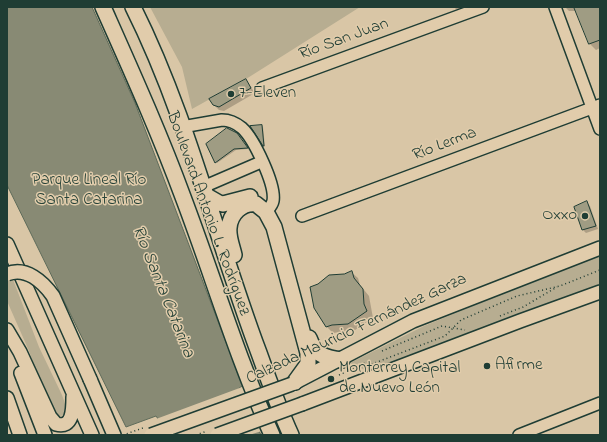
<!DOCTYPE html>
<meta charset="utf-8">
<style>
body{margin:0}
#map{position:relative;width:607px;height:442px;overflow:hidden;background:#d9c6a6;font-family:"Indie Flower",sans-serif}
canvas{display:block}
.frame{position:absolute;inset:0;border:8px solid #1f3d34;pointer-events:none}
</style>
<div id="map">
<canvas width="607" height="442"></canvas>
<div class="frame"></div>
</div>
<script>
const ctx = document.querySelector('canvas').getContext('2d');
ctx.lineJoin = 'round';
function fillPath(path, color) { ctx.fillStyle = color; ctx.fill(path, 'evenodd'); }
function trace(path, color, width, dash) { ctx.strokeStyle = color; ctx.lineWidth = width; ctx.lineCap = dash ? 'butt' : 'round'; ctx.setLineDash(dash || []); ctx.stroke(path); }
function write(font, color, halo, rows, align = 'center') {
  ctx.font = font + ' "Indie Flower",sans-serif'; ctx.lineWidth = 3; ctx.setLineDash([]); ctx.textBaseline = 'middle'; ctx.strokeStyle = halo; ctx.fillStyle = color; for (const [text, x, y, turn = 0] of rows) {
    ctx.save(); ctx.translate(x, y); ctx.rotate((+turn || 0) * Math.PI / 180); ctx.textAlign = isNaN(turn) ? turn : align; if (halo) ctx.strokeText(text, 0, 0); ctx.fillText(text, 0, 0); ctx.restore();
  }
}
fillPath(new Path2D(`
 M150,7H360L246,79L192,109L182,67Z
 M600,254V286L367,371L350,363L424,326Z
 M7,264L39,347L62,395L68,412C63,417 58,417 52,414L29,351L7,301Z`), '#b7ad91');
const water = new Path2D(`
 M7,7H92L135,103L238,374L243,386L239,388L261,435H169L156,416L126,427L7,185Z`);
fillPath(water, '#888a74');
trace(water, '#5e6b5a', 1);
fillPath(new Path2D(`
 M245,386L241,389L262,431L249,435H167L156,419Z`), '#d9c6a6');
fillPath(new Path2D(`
 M454,7H469L458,11Z
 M565,7H600V48L596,50L590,44L576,11H569Z
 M246,80L255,93L224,111L219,110L214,105Z
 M262,126L263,127L265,147L264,146Z
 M238,136L248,149L236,150L217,163L216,162Z
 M587,203L590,206L598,229L586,233L583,230Z
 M351,272L358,278L360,285L369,296L373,318L355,330L333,333L327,327L344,275Z`), '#0003');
const building = new Path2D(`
 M574,7H600V40L589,44Z
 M246,79L251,88L219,107L213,105L209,99Z
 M262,125L264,146H263L250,126Z
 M227,128L237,133L248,148L234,149L215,163L206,144Z
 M587,201L596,226L582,230L574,207Z
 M352,271L354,278L363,289L364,304L367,311L348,324L332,325L326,327L314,308L310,287L318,284L329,275L344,274Z`);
fillPath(building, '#9f9c83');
trace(building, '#1f3d34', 1);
const minor = new Path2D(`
 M555,7L600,129
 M262,88L483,7
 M182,127L222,120C229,120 236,123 242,128C254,139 276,185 273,201C272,206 269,208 266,212
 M203,187L261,162
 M302,216L600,105
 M519,435L600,403`);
const major = new Path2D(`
 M7,244L92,435
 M7,330L20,352L50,417L56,424C73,429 73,409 73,397
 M21,373L45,435
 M90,379L114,435
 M294,383L413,321L600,248
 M7,398L20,435
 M302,404L520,321L600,292`);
const highway = new Path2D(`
 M103,7C131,70 159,132 183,197C213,276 237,358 272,435
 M133,7C188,117 216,239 259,353C269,381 279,409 291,435
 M205,195L219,203L223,204L250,197
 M234,255C232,246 228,237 229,228C230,214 242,202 256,204L266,212L274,227L308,353V364L295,382
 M309,338C315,355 325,358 342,360`);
trace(minor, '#1f3d34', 14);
trace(major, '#1f3d34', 16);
trace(highway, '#1f3d34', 18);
trace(new Path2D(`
 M500,316L523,307L557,287
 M382,351L442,326L465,330
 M349,370L365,363L372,364L445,336L461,320L517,296L560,286L600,270
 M339,375L346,372`), '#1f3d34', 1.5, [1, 3]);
trace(minor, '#e1ccab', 11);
trace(major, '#e1ccab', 13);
trace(highway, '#e1ccab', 15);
const majorBridge = new Path2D(`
 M7,274C26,266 43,282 53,296L90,379
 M151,435L292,384
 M217,435L302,404`);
trace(majorBridge, '#1f3d34', 16, []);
trace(new Path2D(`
 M123,435L143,428
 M196,435L207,431`), '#1f3d34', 1.5, [1, 3]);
trace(majorBridge, '#e1ccab', 13);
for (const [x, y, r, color] of [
 [231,94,4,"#1f3d34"],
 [585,216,4,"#1f3d34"],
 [487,366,4,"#1f3d34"],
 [331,379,4,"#1f3d34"]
]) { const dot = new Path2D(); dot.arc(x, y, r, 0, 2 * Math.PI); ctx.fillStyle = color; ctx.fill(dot); trace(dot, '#e1ccab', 1.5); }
write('17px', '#1f3d34', '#e1ccab', [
 ["Río San Juan",344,40,-20],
 ["Río Lerma",445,145,-21],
 ["Boulevard Antonio L. Rodríguez",207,214,70],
 ["Calzada Mauricio Fernández Garza",357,330,-25]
]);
write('17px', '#1f3d34', '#e1ccab', [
 ["7-Eleven",239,94],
 ["Oxxo",577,216,"right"],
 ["Afirme",495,366],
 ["Monterrey Capital",339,369],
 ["de Nuevo León",339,389]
], 'left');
write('17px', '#274339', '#e1ccab', [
 ["Parque Lineal Río",89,181],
 ["Santa Catarina",89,201]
]);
write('italic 18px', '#2a453a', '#e1ccab', [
 ["Río Santa Catarina",162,292,68]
]);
</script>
